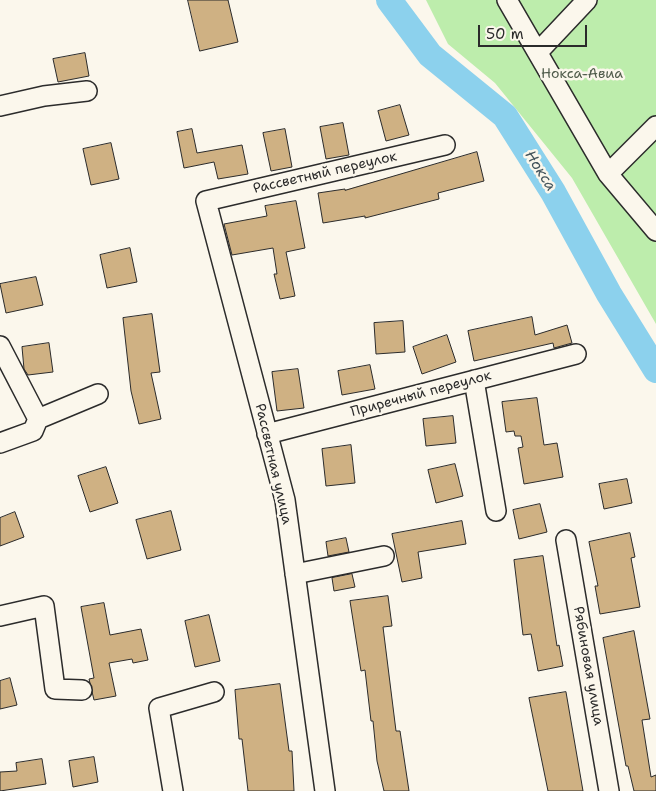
<!DOCTYPE html>
<meta charset="utf-8">
<style>
body{margin:0}
#map{position:relative;width:656px;height:791px;overflow:hidden;background:#fbf7ec;font-family:"Shantell Sans",sans-serif}
canvas{display:block}
.scale{position:absolute;left:478px;top:25px;width:109px;height:22px;box-sizing:border-box;border:2px solid #2b2b2b;border-top:0;padding-left:6px;font-size:15px;line-height:18px;white-space:nowrap;color:#2b2b2b;-webkit-text-stroke:4px #fbf7ec;paint-order:stroke}
</style>
<div id="map">
<canvas width="656" height="791"></canvas>
<div class="scale">50 m</div>
</div>
<script>
const ctx = document.querySelector('canvas').getContext('2d');
ctx.lineJoin = 'round';
function fillPath(path, color) { ctx.fillStyle = color; ctx.fill(path, 'evenodd'); }
function trace(path, color, width, dash) { ctx.strokeStyle = color; ctx.lineWidth = width; ctx.lineCap = dash ? 'butt' : 'round'; ctx.setLineDash(dash || []); ctx.stroke(path); }
function write(font, color, halo, rows, align = 'center') {
  ctx.font = font + ' "Shantell Sans",sans-serif'; ctx.lineWidth = 5; ctx.setLineDash([]); ctx.textBaseline = 'middle'; ctx.strokeStyle = halo; ctx.fillStyle = color; for (const [text, x, y, turn = 0] of rows) {
    ctx.save(); ctx.translate(x, y); ctx.rotate((+turn || 0) * Math.PI / 180); ctx.textAlign = isNaN(turn) ? turn : align; if (halo) ctx.strokeText(text, 0, 0); ctx.fillText(text, 0, 0); ctx.restore();
  }
}
fillPath(new Path2D(`
 M426,0H656V324L572,178L495,83L448,44Z`), '#bdedac');
trace(new Path2D(`
 M389,0L430,55L505,116L553,192L609,294L656,370`), '#8cd1ed', 26);
const building = new Path2D(`
 M188,0H228L238,42L200,51Z
 M85,53L89,76L58,82L53,59Z
 M400,105L409,135L386,141L378,111Z
 M343,123L349,155L326,159L320,127Z
 M192,129L197,153L242,145L248,174L218,179L214,162L184,168L177,132Z
 M285,129L292,167L271,171L263,133Z
 M111,143L119,179L91,185L83,149Z
 M477,152L484,181L438,193L439,199L365,218V216L323,223L318,193L345,189V190Z
 M296,201L305,248L286,252L295,296L280,299L274,274H277L273,248L232,255L224,224L267,216L265,206Z
 M130,248L137,282L107,288L100,255Z
 M36,277L43,305L6,313L0,284Z
 M152,314L160,372L151,373L161,419L139,424L131,391L123,318Z
 M532,317L535,335L567,325L572,343L554,348L553,343L474,361L468,331Z
 M403,321L405,352L376,354L374,323Z
 M447,335L456,362L422,374L413,347Z
 M49,343L53,372L28,375L24,369L22,347Z
 M370,365L375,389L342,395L338,371Z
 M298,369L304,408L277,411L272,372Z
 M537,398L544,445L557,443L563,477L524,484L518,448L523,447L521,436H515L514,431L506,432L502,402Z
 M453,416L456,443L426,446L423,419Z
 M351,445L355,483L326,486L322,449Z
 M455,464L463,496L436,503L428,470Z
 M106,467L118,503L90,512L78,476Z
 M627,479L632,503L604,509L599,484Z
 M540,504L547,532L519,539L513,510Z
 M171,511L181,550L147,559L136,520Z
 M15,512L24,537L0,546V518Z
 M462,521L466,544L418,552L422,578L402,582L392,534Z
 M630,533L635,557L631,558L640,607L600,614L595,586H598L589,542Z
 M346,538L349,552L328,556L326,542Z
 M543,556L557,646L559,645L563,666L538,671L531,634L523,635L514,560Z
 M352,574L355,587L334,591L332,578Z
 M388,596L392,626L383,627L396,731H400L409,791H384L377,761L373,721H371L365,670L361,671L350,601Z
 M104,603L110,635L141,629L148,660L133,663L132,659L109,663L116,696L94,700L89,679L94,678L81,607Z
 M209,615L220,661L195,667L185,621Z
 M634,631L650,719L642,720L651,777L656,775V791H634L628,766H626L603,638Z
 M10,678L17,705L0,709V681Z
 M280,684L289,751H292L294,791H248L242,739H239L235,690Z
 M566,692L583,791H548L529,698Z
 M94,757L98,782L73,787L69,761Z
 M42,759L46,784L0,791V772L17,771L16,763Z`);
fillPath(building, '#cfb183');
trace(building, '#2b2b2b', 1);
const minor = new Path2D(`
 M507,0L608,174L656,231
 M538,52L587,0
 M0,106L44,96L87,91
 M608,174L656,126
 M0,346L38,419
 M474,380L496,511
 M267,434L576,354
 M0,443L33,431L38,419L98,394
 M566,540L609,791
 M295,574L384,556
 M0,616L44,606L55,689L82,690
 M173,791L159,708L214,692
 M325,791L285,500L206,201L445,145`);
trace(minor, '#2b2b2b', 22);
trace(minor, '#fbf7ec', 19);
write('14px', '#505c4b', '#fbf7ec', [
 ["Нокса-Авиа",582,74]
]);
write('14px', '#2b2b2b', '#fbf7ec', [
 ["Рассветный переулок",325,173,-13],
 ["Приречный переулок",421,394,-15],
 ["Рассветная улица",273,464,77],
 ["Рябиновая улица",588,666,80]
]);
write('italic 15px', '#43545c', '#fbf7ec', [
 ["Нокса",540,171,58]
]);
</script>
